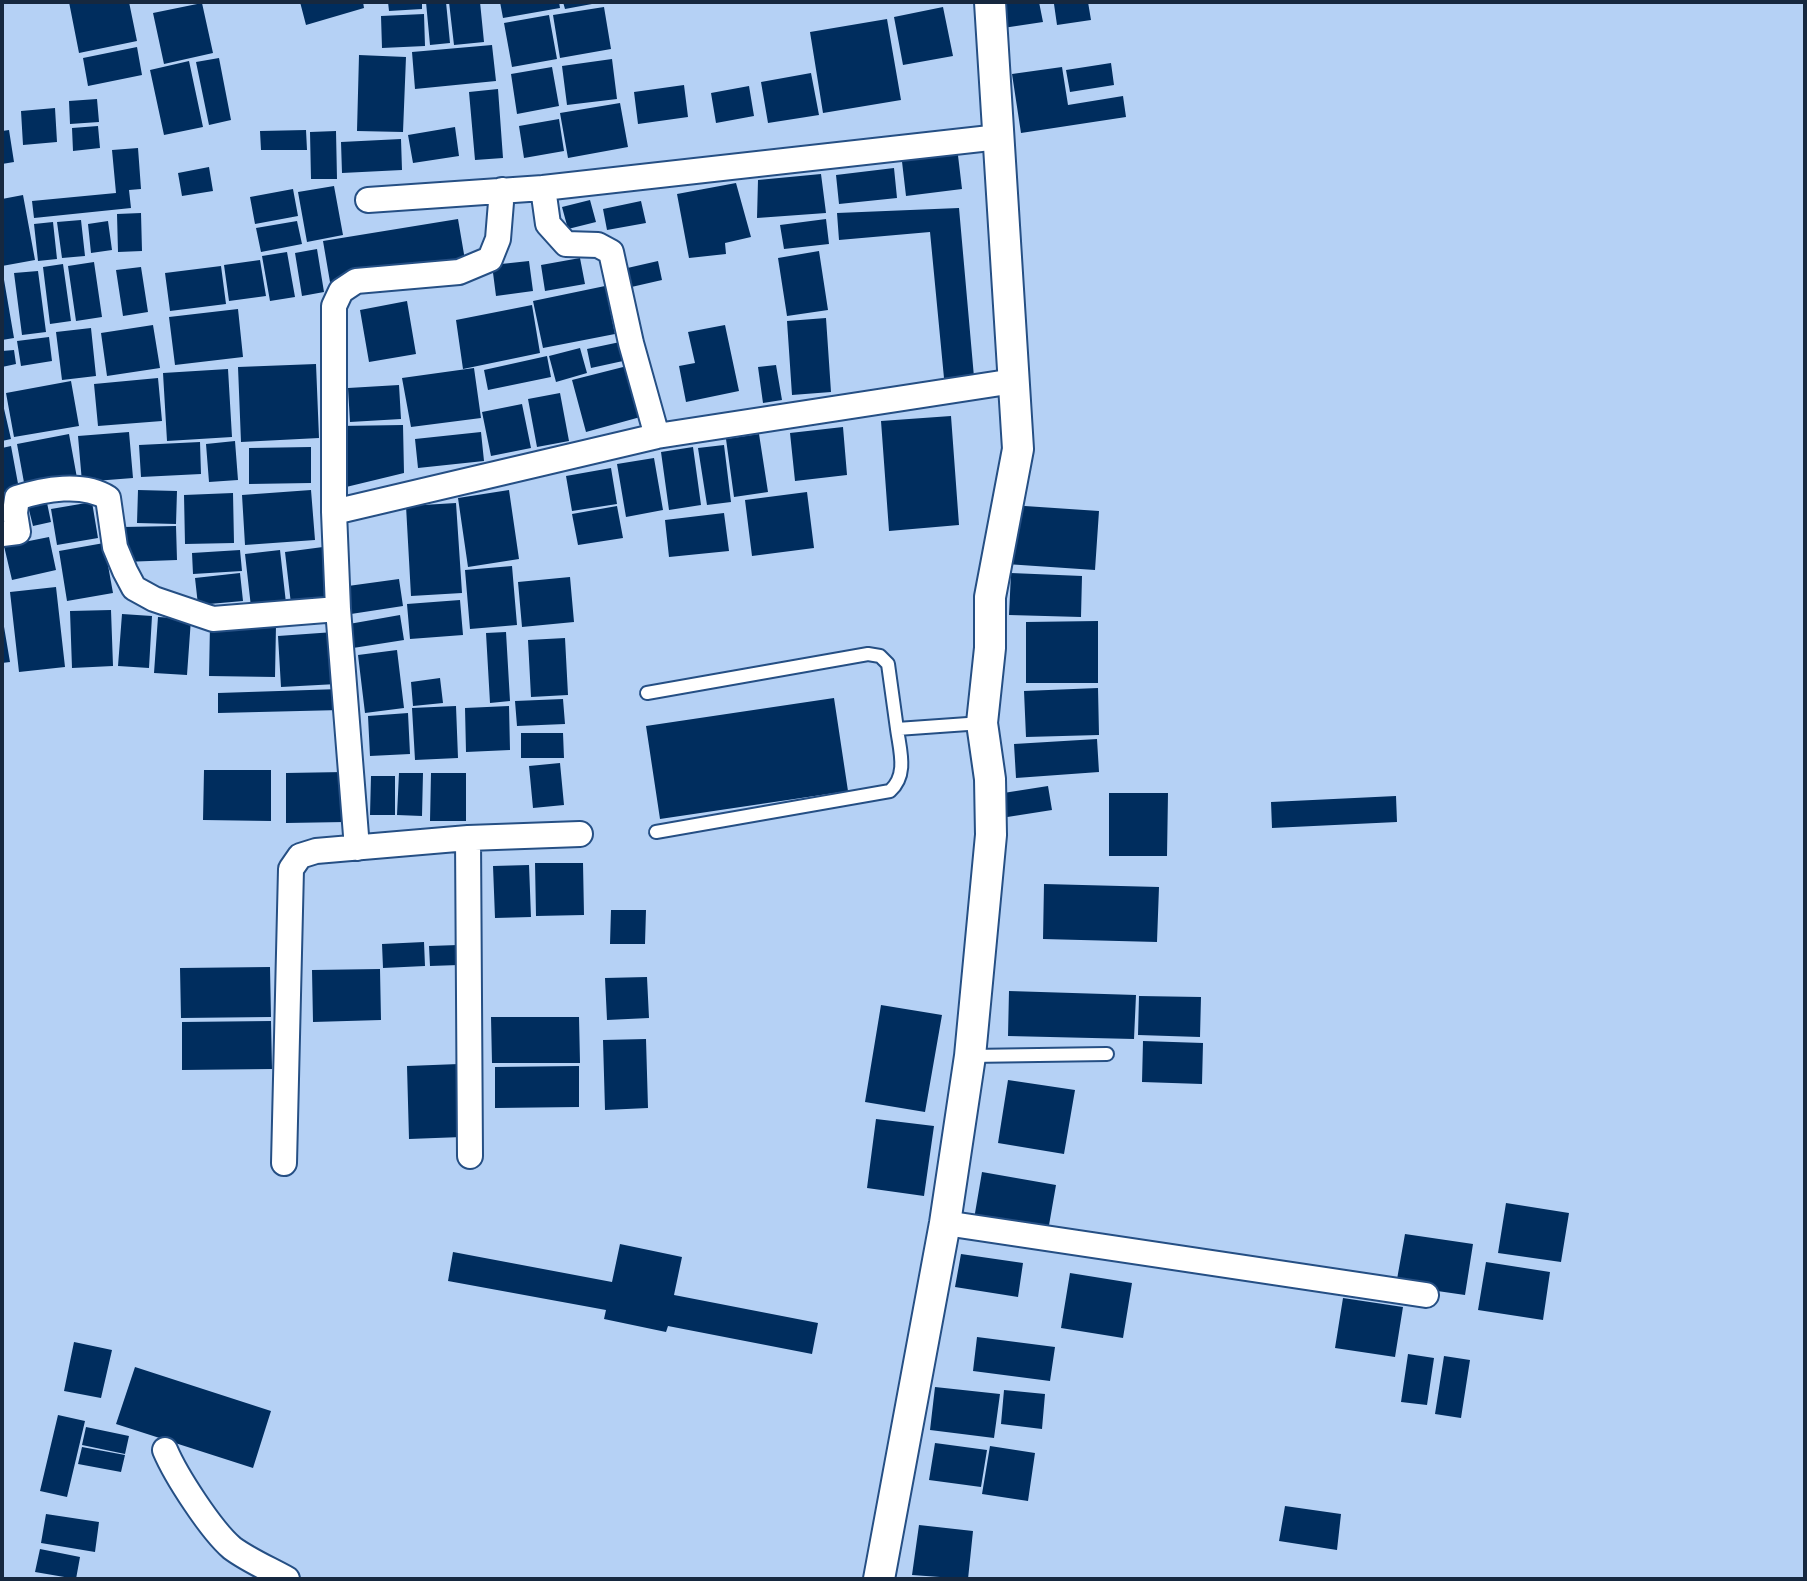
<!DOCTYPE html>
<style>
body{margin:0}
#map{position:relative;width:1807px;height:1581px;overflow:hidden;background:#b5d1f5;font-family:Poppins,sans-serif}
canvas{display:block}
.frame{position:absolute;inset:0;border:4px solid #16283f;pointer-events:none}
</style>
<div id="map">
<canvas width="1807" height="1581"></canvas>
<div class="frame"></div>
</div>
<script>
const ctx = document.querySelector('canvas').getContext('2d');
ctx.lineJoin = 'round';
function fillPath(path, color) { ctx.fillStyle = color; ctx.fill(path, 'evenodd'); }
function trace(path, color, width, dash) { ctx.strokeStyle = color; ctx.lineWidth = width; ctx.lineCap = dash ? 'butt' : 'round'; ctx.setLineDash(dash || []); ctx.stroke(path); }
fillPath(new Path2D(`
 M69,2H129L137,41L79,53Z
 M300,2H363L364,8L306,25Z
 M388,2H422V9L389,11Z
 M426,2H446L450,43L430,45Z
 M449,2H480L484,42L454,45Z
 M500,2H559L560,8L503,18Z
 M563,2H592V4L565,9Z
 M999,2H1039L1043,22L1003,28Z
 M1064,2H1088L1091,20L1057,25L1054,4Z
 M202,3L213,53L164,64L153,13Z
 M604,7L611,49L560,58L553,15Z
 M943,7L953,56L903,65L894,17Z
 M424,14L425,46L382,48L381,16Z
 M549,15L557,59L512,67L504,23Z
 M887,19L901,100L823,113L810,32Z
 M492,45L496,81L415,89L412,52Z
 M137,47L142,75L88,86L83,58Z
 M359,55L406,57L403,132L357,131Z
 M219,58L231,120L209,125L196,62Z
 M612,59L617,99L567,105L562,66Z
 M189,61L203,127L164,135L150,70Z
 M1111,63L1114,85L1070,92L1066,70Z
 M552,67L559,106L517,114L511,74Z
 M1062,67L1068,105L1123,96L1126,117L1021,133L1012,74Z
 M811,73L819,115L768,123L761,82Z
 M684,85L688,117L638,124L634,92Z
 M749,86L754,116L716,123L711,93Z
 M498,89L503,158L475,160L469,92Z
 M97,99L99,122L70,124L69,101Z
 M620,103L628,147L568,158L560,113Z
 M55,108L57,142L23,145L21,111Z
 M559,119L564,151L524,158L519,126Z
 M98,126L100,148L73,151L72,128Z
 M455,127L459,156L413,163L408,135Z
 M9,130L14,162L2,164V131Z
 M306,130L307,150H261L260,131Z
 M336,131L337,179H311L310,132Z
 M401,139L402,170L342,173L341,142Z
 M957,147L962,189L906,196L901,153Z
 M138,148L141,189L129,190L131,208L34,218L32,201L116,193L112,150Z
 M209,167L213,191L182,196L178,173Z
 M894,168L897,198L839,204L836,175Z
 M821,174L826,213L757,218L758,180Z
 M736,183L751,237L725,243L726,254L689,258L677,194Z
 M334,186L343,235L307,242L298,192Z
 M293,189L298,216L255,224L250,197Z
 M23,195L35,260L2,266V199Z
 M590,200L596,222L568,229L562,207Z
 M641,201L646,223L607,230L603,209Z
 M959,208L974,377L944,378L930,232L839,240L837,213Z
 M141,213L142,251L118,252L117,214Z
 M458,219L465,260L330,282L323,241Z
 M826,219L829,244L784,249L780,225Z
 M81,220L85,256L62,258L57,222Z
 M108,221L112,250L91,253L88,224Z
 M297,221L302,244L261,252L256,228Z
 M53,222L57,259L38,261L34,224Z
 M317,249L324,292L302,296L295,253Z
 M819,251L828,310L787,316L778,258Z
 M287,252L295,297L270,301L262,256Z
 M580,258L585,284L545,291L541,265Z
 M260,260L266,296L229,301L224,265Z
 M529,261L533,291L496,296L492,265Z
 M658,261L662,280L627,288L623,269Z
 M94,262L102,317L76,321L68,266Z
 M63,264L71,321L50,324L43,267Z
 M221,266L226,304L170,311L165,273Z
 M141,267L148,312L123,316L116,270Z
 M2,268L14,338L2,340Z
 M38,271L46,332L22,335L14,273Z
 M605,286L615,334L543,348L533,301Z
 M407,301L416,354L369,362L360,310Z
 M532,305L540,353L463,369L456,320Z
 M238,309L243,357L175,365L169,317Z
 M826,318L831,392L792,395L787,321Z
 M153,325L160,368L107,376L101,333Z
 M725,325L739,391L686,402L679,366L695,363L688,332Z
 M91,328L96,376L62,380L56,332Z
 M49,337L52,361L21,366L17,341Z
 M620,342L623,361L591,368L587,349Z
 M580,348L587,373L556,382L549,356Z
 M14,350L16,364L2,367V351Z
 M547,356L551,377L488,390L484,370Z
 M316,364L319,438L241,442L238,367Z
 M631,365L644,416L586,432L572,380Z
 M776,365L782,400L763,403L758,367Z
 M474,368L481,418L411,427L402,378Z
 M228,369L232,437L167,441L163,373Z
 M158,378L162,421L98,426L94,384Z
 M71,381L79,426L14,437L6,393Z
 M399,385L401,419L350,422L348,388Z
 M560,393L569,441L537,447L528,399Z
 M2,400L11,439L2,441Z
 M522,404L531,448L491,456L482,412Z
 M951,416L959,525L889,531L881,421Z
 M403,425L404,473L342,488L339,426Z
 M843,427L847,475L795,481L790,433Z
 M129,432L133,478L82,482L78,436Z
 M481,432L484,461L418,468L415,439Z
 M69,434L77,478L25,488L17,444Z
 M759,434L768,492L734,497L726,439Z
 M235,441L238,480L209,482L206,444Z
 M200,442L201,474L141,477L139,445Z
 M724,445L731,502L707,505L698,448Z
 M11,446L19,489L2,493V448Z
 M311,447V483L249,484V448Z
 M693,447L701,505L669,510L661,452Z
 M654,458L663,510L626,517L617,464Z
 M611,468L617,504L572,511L566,476Z
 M138,490L177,491L176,524L137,523Z
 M311,490L315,540L245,545L242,495Z
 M509,490L519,559L468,567L458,498Z
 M807,492L814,548L752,556L745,500Z
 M233,493L234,543L185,544L184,495Z
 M46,498L51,522L33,526L27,502Z
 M92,502L98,538L57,545L51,509Z
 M456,503L462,593L411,596L406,506Z
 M1010,505L1099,511L1095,570L1006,564Z
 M617,506L623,538L578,545L572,514Z
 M724,513L729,551L669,557L665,520Z
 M176,526L177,560L123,562V527Z
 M49,537L56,570L12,580L4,546Z
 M104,543L113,593L67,601L59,551Z
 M323,547L329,600L291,604L285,552Z
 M240,550L242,571L193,574L192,553Z
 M280,550L286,603L251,607L245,554Z
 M512,566L517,625L470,629L465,570Z
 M240,573L243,601L198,605L195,578Z
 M1011,573L1082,576L1081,617L1009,615Z
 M570,577L574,622L522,627L518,582Z
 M399,579L403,606L351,614L348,586Z
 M56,587L65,667L19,672L10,592Z
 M460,600L463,635L410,639L407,604Z
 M111,610L113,666L72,668L70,611Z
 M122,614L152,616L149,668L118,666Z
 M2,615L10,662L2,663Z
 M400,615L404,640L353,648L349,624Z
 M158,617L191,619L187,675L154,673Z
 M1098,621V683H1026V622Z
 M210,624L276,625L275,677L209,676Z
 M334,632L337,684L281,687L278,636Z
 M506,632L510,701L490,703L486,633Z
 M565,638L568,695L531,697L528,640Z
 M397,650L404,708L365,713L358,655Z
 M440,678L443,703L413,706L411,682Z
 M1098,688L1099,735L1026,737L1024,691Z
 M340,689L341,710L218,713V693Z
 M834,698L848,791L660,819L646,726Z
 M563,699L565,724L517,726L515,701Z
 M456,706L458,758L415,760L412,708Z
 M509,706L510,750L466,752L465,708Z
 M408,713L410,754L370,756L368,716Z
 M521,733H563L564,758H521Z
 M1097,739L1099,772L1016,778L1014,744Z
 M560,763L564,805L533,808L529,766Z
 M204,770H271V821L203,820Z
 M344,772L345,822L286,823V773Z
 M399,773H423L422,816L397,815Z
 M431,773H466V821H430Z
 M371,776H395V815H370Z
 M1048,786L1052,810L1001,818L997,794Z
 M1109,793H1168L1167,856H1109Z
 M1396,796L1397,822L1272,828L1271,802Z
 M535,863H583L584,915L536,916Z
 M529,865L531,917L495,918L493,866Z
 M1044,884L1159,887L1157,942L1043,939Z
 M611,910H646L645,944H610Z
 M424,942L425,966L383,968L382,944Z
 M458,945L459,965L430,966L429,946Z
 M270,967L271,1017L181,1018L180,968Z
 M380,969L381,1020L313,1022L312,970Z
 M647,977L649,1018L607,1020L605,978Z
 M1009,991L1136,995L1134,1039L1008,1036Z
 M1139,996L1201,997L1200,1037L1138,1035Z
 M881,1005L942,1015L925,1112L865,1102Z
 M491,1017H579L580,1063H492Z
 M271,1021L272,1069L182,1070V1022Z
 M646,1039L648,1108L605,1110L603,1040Z
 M1143,1041L1203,1043L1202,1084L1142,1082Z
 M459,1064L462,1137L409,1139L407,1066Z
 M579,1066V1107L495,1108V1067Z
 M1008,1080L1075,1090L1064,1154L998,1143Z
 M876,1119L934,1126L924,1196L867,1188Z
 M982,1172L1056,1185L1048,1231L974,1219Z
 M1506,1203L1569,1213L1561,1262L1498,1253Z
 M1405,1234L1473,1244L1465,1295L1396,1285Z
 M620,1244L682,1257L674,1295L818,1323L812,1354L668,1326L666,1332L604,1319L606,1310L448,1281L453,1252L612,1282Z
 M961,1254L1023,1263L1018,1297L955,1287Z
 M1486,1262L1550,1272L1543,1320L1478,1310Z
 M1070,1273L1132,1283L1123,1338L1061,1328Z
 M1343,1298L1403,1307L1395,1357L1335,1348Z
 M977,1337L1055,1347L1050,1381L973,1371Z
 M74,1342L112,1350L101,1398L64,1391Z
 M1408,1354L1434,1358L1427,1405L1401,1402Z
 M1444,1356L1470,1360L1461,1418L1435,1414Z
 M135,1367L271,1411L253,1468L116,1424Z
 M935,1387L1000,1394L994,1438L930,1430Z
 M1004,1390L1045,1394L1042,1429L1001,1424Z
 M58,1415L85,1421L67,1497L40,1491Z
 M86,1427L129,1436L125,1454L82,1445Z
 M935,1443L987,1450L981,1487L929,1480Z
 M990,1446L1035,1453L1028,1501L982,1494Z
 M82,1447L125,1455L121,1472L78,1464Z
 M1285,1506L1341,1514L1337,1550L1279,1541Z
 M46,1514L99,1522L95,1552L41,1543Z
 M919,1525L973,1531L968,1579L912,1575Z
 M40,1549L80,1557L76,1579L35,1572Z`), '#002d5e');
const service = new Path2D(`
 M647,693L868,654L880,656L888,664L897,729
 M656,832L890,791C908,775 900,751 897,729L982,723
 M970,1056L1107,1054`);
const minor = new Path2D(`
 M543,188L548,224L566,244L598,245L611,252L631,343L657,436
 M368,200L543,188L999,137
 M334,512L657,436L1014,381
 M2,534L18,532L15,513L17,498C44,489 83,482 108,498L115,547L125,571L134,588L154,599L213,619L338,609
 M468,838L580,834
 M357,848L338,609L334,512V306L341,291L356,281L459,272L490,259L498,239L502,190
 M284,1163L291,869L300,856L316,851L468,838L470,1156
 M945,1223L1426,1295
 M165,1450C176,1476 211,1530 232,1548C248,1560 269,1569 287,1579`);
const tertiary = new Path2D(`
 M879,1579L945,1223L970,1056L991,835L990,779L982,723L990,648V597L1018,449L990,2`);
trace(service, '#254f84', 16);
trace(minor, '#254f84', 28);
trace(tertiary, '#254f84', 34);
trace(service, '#fff', 12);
trace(minor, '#fff', 24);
trace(tertiary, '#fff', 30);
</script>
